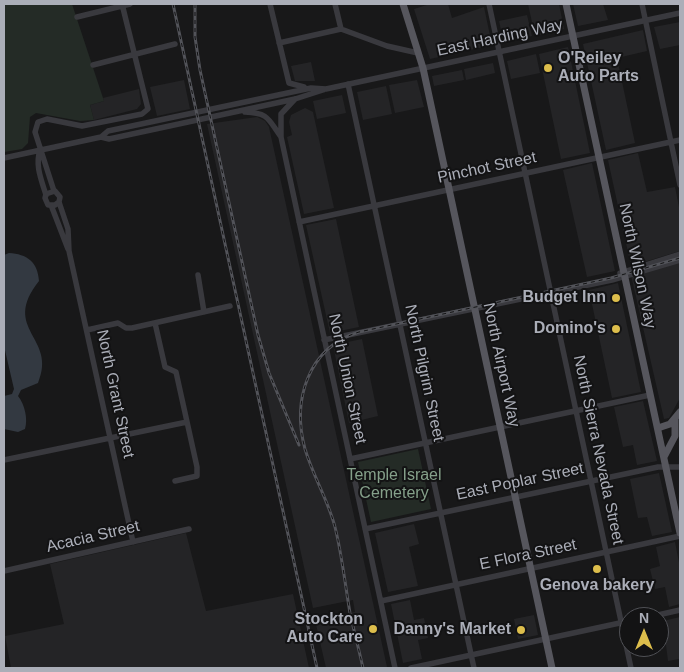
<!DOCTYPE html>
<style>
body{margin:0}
#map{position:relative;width:684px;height:672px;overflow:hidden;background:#181819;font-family:Arial,sans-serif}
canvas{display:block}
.frame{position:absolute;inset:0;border:5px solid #abaeb8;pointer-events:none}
.north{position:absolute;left:619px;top:607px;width:50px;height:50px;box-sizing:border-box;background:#131314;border:1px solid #505156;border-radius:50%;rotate:0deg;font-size:14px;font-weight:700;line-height:20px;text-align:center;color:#abaeb8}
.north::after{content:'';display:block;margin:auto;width:18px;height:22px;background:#ddbe4c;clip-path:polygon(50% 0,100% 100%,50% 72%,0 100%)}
</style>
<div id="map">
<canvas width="684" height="672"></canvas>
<div class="frame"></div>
<div class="north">N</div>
</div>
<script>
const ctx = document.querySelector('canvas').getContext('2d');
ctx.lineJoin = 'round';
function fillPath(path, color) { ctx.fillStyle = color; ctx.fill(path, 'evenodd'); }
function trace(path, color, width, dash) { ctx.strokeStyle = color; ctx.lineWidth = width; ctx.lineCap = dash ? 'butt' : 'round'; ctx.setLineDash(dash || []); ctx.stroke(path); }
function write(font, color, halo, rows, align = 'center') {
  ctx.font = font + ' Arial,sans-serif'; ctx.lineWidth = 4; ctx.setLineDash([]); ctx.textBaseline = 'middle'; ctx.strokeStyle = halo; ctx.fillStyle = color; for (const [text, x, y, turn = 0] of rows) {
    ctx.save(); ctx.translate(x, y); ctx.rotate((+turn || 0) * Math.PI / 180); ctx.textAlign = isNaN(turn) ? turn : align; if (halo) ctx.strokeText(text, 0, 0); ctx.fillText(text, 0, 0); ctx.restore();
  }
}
fillPath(new Path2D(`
 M430,4H448L452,18L484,7L492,45L430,59L414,9Z
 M528,4H559L564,29L535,36Z
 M573,4H603L608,20L578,26Z
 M527,15L532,36L504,43L499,21Z
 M680,22V45L660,49L654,27Z
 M643,30L647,51L617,58L635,143L606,150L583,44Z
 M568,47L590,153L561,159L539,54Z
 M536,54L540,73L511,79L507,61Z
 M311,62L315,81H295L291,66Z
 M493,63L495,73L466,80L464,69Z
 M462,70L464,80L434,86L432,76Z
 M184,80L190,109L157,116L150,87Z
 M417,80L424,107L395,113L389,85Z
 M386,86L392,114L363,120L357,92Z
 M139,89L141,104L137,109L94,120L90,105L104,101L103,98Z
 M342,95L346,113L317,119L313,101Z
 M305,108L313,112L334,208L304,214L287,137L292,135L289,122L291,115Z
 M257,117L265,121L269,127L387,667L326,668L315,620L355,612L353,600L313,608L207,124Z
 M638,153L647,192L675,187L680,212V251L631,266L608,160Z
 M592,163L615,271L587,277L563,170Z
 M336,219L359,327L330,333L306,225Z
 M680,261V398L669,418L664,419L631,275Z
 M618,283L641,392L612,398L589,290Z
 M362,339L378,416L349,423L333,345Z
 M643,401L657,461L637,465L633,445L623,447L614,407Z
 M659,473L672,532L652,536L647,517L638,518L630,479Z
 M414,524L419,544L409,547L418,586L388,592L375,533Z
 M186,533L206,611L293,594L309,668H11L5,636L64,624L50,564Z
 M675,542L680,568V604L669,607L665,587L655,589L650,569L660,566L656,547Z
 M410,600L414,620L424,618L428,638L418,640L422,659L403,663L391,604Z
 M534,615L538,635L518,639L514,619Z
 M680,617V664L679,659L668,661L663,621Z`), '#242426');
fillPath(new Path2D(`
 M4,4H72L104,101L90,105L94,120L80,121L36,113L30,117L28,143L22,149L4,152Z
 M418,449L431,509L371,522L358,462Z`), '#242b26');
fillPath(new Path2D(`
 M9,253C27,254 38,262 39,281C0,330 58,337 38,383L21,390L18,396C25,405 28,419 25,429L18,432L4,429V396L12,394L14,389L4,346V255Z`), '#333941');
trace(new Path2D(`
 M270,4L289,83L304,87
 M335,4L341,29
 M489,4L631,668
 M642,4L680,185
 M77,17L130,4
 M341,29L387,46L418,53
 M279,43L341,29
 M93,65L175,44
 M348,84L474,668
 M295,99L281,114V137L395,668
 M245,112C269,113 268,119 281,137
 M101,137L108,131L311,88L326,89L680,13
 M40,150C35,165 41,179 46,195
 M4,158L101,137L109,139L295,99L323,90
 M54,191L35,132L38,122L47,119L82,126L142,114L148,109L122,4
 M59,202L55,205H48L45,198L46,194L55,191L60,197L59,202L68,229L69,251L133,542
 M51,205L68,249
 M299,222L680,140
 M620,273L680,254
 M198,275L204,312
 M155,323L165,367L176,372L197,467V476L175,481
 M87,330L118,323L126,328H132L230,306
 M324,340L612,280L680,260
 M350,459L650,395
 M4,460L187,422
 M365,529L658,467H680
 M4,571L189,529
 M381,601L680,536
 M649,617L680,610
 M411,668L629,621`), '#39393e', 5.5);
trace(new Path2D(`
 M403,4L423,68L552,668
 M566,4L680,533
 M658,428L670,424L680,412
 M664,457L675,436V419`), '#56565d', 7);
const rail = new Path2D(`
 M173,4L317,668
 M195,4V37L200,70L258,335L269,373L299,445
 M363,668C359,650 354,631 350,613C345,584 342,555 335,527C328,500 313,476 305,449C292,401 307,348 359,332L611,278L680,258`);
trace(rail, '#525359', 3);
trace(rail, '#131314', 1, [4]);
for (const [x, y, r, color] of [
 [548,68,5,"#ddbe4c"],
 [616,298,5,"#ddbe4c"],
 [616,329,5,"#ddbe4c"],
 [597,569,5,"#ddbe4c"],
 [373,629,5,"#ddbe4c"],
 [521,630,5,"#ddbe4c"]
]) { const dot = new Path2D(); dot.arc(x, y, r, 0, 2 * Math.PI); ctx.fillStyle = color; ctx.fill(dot); trace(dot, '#131314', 2); }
write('16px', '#abaeb8', '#131314', [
 ["East Harding Way",500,38,-12],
 ["Pinchot Street",487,168,-12],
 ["North Wilson Way",637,266,78],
 ["North Airport Way",501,365,78],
 ["North Pilgrim Street",424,373,78],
 ["North Union Street",347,379,78],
 ["North Grant Street",115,394,78],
 ["North Sierra Nevada Street",598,450,78],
 ["East Poplar Street",520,482,-12],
 ["Acacia Street",93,537,-13],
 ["E Flora Street",528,555,-12]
]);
write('bold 16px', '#abaeb8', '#131314', [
 ["O'Reiley",558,59,"left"],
 ["Auto Parts",558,77,"left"],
 ["Budget Inn",606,298],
 ["Domino's",606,329],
 ["Genova bakery",597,586,"center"],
 ["Stockton",363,620],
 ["Auto Care",363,638],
 ["Danny's Market",511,630]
], 'right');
write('16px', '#85a08a', '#131314', [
 ["Temple Israel",394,476],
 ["Cemetery",394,494]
]);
</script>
